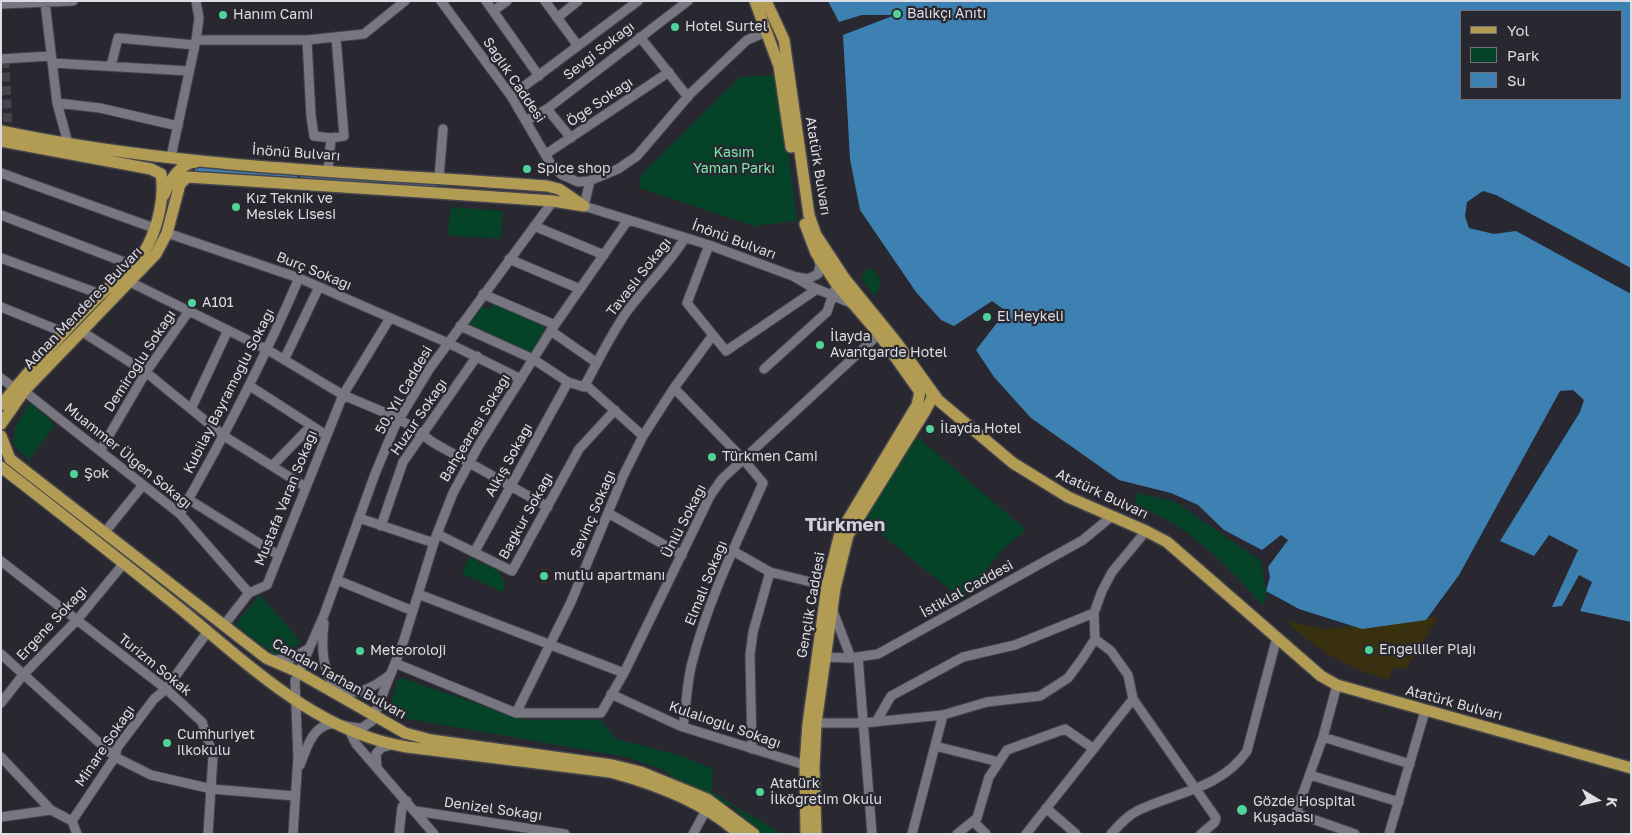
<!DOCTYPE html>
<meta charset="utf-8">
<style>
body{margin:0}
#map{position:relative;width:1632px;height:835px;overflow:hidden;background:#292831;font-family:"Golos Text",sans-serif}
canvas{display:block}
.frame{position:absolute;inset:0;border:2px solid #dedde3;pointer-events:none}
.legend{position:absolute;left:1460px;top:10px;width:162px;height:90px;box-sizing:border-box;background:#292831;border:1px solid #717078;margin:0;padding:6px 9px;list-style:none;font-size:15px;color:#dedde3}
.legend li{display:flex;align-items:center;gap:10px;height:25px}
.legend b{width:25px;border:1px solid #717078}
.north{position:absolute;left:1572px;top:775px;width:50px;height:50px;-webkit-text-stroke:4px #292831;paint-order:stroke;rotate:99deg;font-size:14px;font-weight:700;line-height:20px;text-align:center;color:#dedde3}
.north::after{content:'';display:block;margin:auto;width:18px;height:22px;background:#dedde3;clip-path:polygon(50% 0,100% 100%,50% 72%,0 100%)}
</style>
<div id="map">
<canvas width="1632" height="835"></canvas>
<div class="frame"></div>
<ul class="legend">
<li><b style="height:6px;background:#b29c53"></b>Yol</li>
<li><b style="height:14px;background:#044327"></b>Park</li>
<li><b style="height:14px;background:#3c81b1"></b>Su</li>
</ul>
<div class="north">K</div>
</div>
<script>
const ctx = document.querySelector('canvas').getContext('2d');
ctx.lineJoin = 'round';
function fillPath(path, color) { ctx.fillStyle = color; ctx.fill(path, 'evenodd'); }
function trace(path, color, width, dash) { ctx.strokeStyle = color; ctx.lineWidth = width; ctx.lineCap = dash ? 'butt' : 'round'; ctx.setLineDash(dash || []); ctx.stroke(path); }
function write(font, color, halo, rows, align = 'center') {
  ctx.font = font + ' "Golos Text",sans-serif'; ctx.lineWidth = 4.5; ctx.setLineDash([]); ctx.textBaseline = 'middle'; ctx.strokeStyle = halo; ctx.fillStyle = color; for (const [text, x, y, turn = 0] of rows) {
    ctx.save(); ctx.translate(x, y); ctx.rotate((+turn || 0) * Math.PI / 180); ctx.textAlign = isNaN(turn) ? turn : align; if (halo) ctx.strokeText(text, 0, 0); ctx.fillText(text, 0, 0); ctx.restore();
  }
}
fillPath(new Path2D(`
 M776,75L785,127L797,221L754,226L639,188L641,175L740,77Z
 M451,207L503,211L501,239L448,235Z
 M867,269L874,270L880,280L878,292L874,295L861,278Z
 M495,302L551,326L532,356L469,325L482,306L489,310Z
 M30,402L55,425L29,460L13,445L15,428Z
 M915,435L1026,530L1001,551L963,600L865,521Z
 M1136,493L1174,501L1261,561L1266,591L1264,606C1227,566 1187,523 1135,505Z
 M469,557L499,571L505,584L503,592L462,574Z
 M260,595L301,642L280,658L235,625Z
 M399,677L525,720H600L616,739L682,756L713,769L712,792L782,834H763L731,805H716L689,791L664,770L626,757L397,717V714L388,712Z`), '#044327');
fillPath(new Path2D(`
 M1438,617L1407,668H1393L1388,680C1343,665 1320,653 1285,620L1324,629Z`), '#38300f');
fillPath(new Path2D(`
 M828,1H1631V268L1496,195L1483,191L1467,202L1465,216L1469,228L1494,234L1516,231L1631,294V622L1580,611L1592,582L1579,575L1562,606L1552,607L1578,550L1549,535L1534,556L1500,541L1580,412L1584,400L1573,390L1560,391L1459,575L1426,620L1362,629L1299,609L1266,591L1270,577L1268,567L1288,540L1281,535L1262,550L1224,530L1198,505L1171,493L1119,480L1031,418L994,377L976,350L1006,311L992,301L954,326L941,320L916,292L860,210L850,159L843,35L895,15H862L839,22ZM1621,11V99H1461V11Z
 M195,167L297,174V179L195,171Z
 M301,174L437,184L436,189L300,180Z`), '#3c81b1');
trace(new Path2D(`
 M5,59L8,133`), '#44434c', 9, [9, 4.5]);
const minor = new Path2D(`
 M441,1L511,96L552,166L562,175L578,182L589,181L618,169L637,156L690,94L747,40L766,32
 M486,1L539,76
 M545,1L578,46
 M45,2L57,103L68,143
 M1,4L73,1
 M493,11L507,1
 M557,18L578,1
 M640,37L688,97
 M196,40H307L364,34L405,1
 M307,40L311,116L314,136L331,138L328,171
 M1,59L51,56
 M52,63L189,71
 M111,66L118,38L195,45
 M511,96L638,1
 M57,103L100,108L178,126
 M547,109L571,138
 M526,121L547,109L688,1
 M331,138L344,136L336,37
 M546,154L669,72
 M171,157L196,40L199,18L196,1
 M1,173L154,228
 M439,178L443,129
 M590,181L584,206L709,245L793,276L810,286L853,304
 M1,215L132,265
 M534,226L604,255
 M167,233L299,278L448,343L521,379
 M709,245L687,303L726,351L817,289
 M1,258L100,294
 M509,259L580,289
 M797,277L808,279L818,274L820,265L818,258
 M130,282L268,350L343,395L400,419L434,443L548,507
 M483,294L555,325
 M1,307L63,332
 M460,326L533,359L568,382L584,387C598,361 611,334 628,310C647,285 669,264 685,238
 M81,331L147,373L224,436L304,486
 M551,331L597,363
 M284,360L319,287
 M764,369L827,312L834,291
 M1,378L14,388
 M585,384L643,436
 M250,386L326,435
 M674,388L744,460L763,483C737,542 708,600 692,663C687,681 686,708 683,727
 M24,391L180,514L249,593
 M191,409L228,330
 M100,451L146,372L189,311
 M272,466L311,426
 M188,499L278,555
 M608,513L682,555
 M180,514C224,437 264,360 299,278
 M359,518L434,543
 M381,526L403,462L477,356
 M105,532L143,485
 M437,534L512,571L579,449L615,410
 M475,551L568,382
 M733,551L770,572
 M1,561L166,689L202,722L213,756L208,834
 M337,580L413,611
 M418,594L624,673
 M833,611L851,658
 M324,623C321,647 321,697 357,692C369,690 382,681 391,674
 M224,625L249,593L267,585L343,395L390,318
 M1095,639L1111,651L1128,675L1133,699L1216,818L1215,822L1201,834
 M1,654L115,757L151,775L212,789L295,796
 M821,657L851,658L878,654L1083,540L1112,516
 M858,657L872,834
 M274,660L291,659L308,649
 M395,663L516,713H601L624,673L710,496L722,479L879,334
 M1337,685L1323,737L1297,810L1298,814L1355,834
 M611,694L680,726L805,765
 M1,703L23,675L77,620L124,563
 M516,713L571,602L624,474L643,436L674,388L713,335
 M876,722L891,696L963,657L1015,645L1094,613
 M811,723H863L943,715L987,702L1040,696L1068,678L1082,659L1095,639L1094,613L1102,591L1112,572L1146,531
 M349,730L356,744L434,834
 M1323,737L1410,764
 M935,746L999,762
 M752,749L750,655L753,632L770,572L827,586
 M1,757L51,810
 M300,765C306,750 313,723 334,724C344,724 353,729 362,728L372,721L403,643L435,539L453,493L479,445L552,329L628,220
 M377,767L376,754L381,748L391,745
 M1310,775L1399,802
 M1046,808L1076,834
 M416,811L565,834
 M1,817L51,810L72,821
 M973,821L986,834
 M77,834L72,821L115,757L117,748L154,699L166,689L208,631
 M293,834L298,757L295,681L324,615L375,474L395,426L430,368L553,201
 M399,834L402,807L407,801
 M693,834L706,810
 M912,834L943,715
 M957,834L977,818L989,777L1007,750L1065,729L1094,749
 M1026,834L1133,699
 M1111,834C1119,825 1127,816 1137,811C1175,792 1221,789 1247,751L1277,637
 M1389,834L1425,711`);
const major = new Path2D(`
 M755,1L779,66L791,147
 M766,1L784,40L809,215L816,235L845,279L897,343L938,400L1013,463L1068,497L1146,531L1167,542L1321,676L1337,685L1631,768
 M1,131C181,169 365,172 547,186L559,189L581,204
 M1,141L151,169L161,174C165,196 158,225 148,245C137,267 110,284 93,302C60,335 31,369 1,405
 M164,195C170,181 179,163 196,162
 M805,224L816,253L837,285L879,334L920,392L917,405L840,533L827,586L808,724L805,765L806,834
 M1,424L24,391L156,254L167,233L180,184L187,177L437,193L553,201L584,206
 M1,436L10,459L266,658L298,672L405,733L431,740L612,765L641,772L707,799L754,834
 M1,467C58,511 115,556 171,601C242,658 313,732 407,747L610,772C655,784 704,802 739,834
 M816,834L814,768L816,723L835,588L848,535L925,411L932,398L931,390`);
trace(minor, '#46454d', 11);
trace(major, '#46454d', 14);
trace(minor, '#787781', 9);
trace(major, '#b29c53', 11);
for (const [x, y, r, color] of [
 [897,14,5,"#50d398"],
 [223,15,5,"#50d398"],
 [675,27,5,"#50d398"],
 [527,169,5,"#50d398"],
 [236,207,5,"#50d398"],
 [192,303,5,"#50d398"],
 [987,317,5,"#50d398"],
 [820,345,5,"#50d398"],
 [930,429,5,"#50d398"],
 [712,457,5,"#50d398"],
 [74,474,5,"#50d398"],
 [544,576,5,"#50d398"],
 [1369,650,5,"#50d398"],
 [360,651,5,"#50d398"],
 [167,743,5,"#50d398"],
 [760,792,5,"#50d398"],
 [1242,810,6,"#50d398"]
]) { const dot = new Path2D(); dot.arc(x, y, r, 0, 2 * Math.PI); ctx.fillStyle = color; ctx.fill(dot); trace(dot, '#292831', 2); }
write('14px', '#dedde3', '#292831', [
 ["Balıkçı Anıtı",907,14],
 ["Hanım Cami",233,15],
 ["Hotel Surtel",685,27],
 ["Spice shop",537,169],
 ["Kız Teknik ve",246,199],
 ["Meslek Lisesi",246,215],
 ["A101",202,303],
 ["El Heykeli",997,317],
 ["İlayda",830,337],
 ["Avantgarde Hotel",830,353],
 ["İlayda Hotel",940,429],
 ["Türkmen Cami",722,457],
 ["Şok",84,474],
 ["mutlu apartmanı",554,576],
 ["Engelliler Plajı",1379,650],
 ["Meteoroloji",370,651],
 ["Cumhuriyet",177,735],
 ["ilkokulu",177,751],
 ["Atatürk",770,784],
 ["İlköğretim Okulu",770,800],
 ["Gözde Hospital",1253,802],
 ["Kuşadası",1253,818]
], 'left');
write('14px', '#dedde3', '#292831', [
 ["Sevgi Sokağı",599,51,-38],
 ["Sağlık Caddesi",514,80,56],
 ["Öge Sokağı",600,102,-34],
 ["İnönü Bulvarı",296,153,4],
 ["Atatürk Bulvarı",818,166,81],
 ["İnönü Bulvarı",734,240,20],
 ["Burç Sokağı",314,271,22],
 ["Tavaslı Sokağı",639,277,-52],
 ["Adnan Menderes Bulvarı",83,308,-46],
 ["Demiroğlu Sokağı",140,361,-57],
 ["50. Yıl Caddesi",404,390,-60],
 ["Kubilay Bayramoğlu Sokağı",229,391,-63],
 ["Huzur Sokağı",419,417,-56],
 ["Bahçearası Sokağı",475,428,-59],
 ["Muammer Ülgen Sokağı",128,456,39],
 ["Alkış Sokağı",509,460,-61],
 ["Atatürk Bulvarı",1102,494,25],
 ["Mustafa Varan Sokağı",286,498,-68],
 ["Sevinç Sokağı",593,514,-67],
 ["Bağkur Sokağı",526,516,-61],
 ["Ünlü Sokağı",684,521,-63],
 ["Elmalı Sokağı",706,583,-68],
 ["İstiklal Caddesi",967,589,-29],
 ["Gençlik Caddesi",811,605,-80],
 ["Ergene Sokağı",52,623,-47],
 ["Turizm Sokak",155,665,39],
 ["Candan Tarhan Bulvarı",339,679,29],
 ["Atatürk Bulvarı",1454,703,15],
 ["Kulalıoğlu Sokağı",725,725,19],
 ["Minare Sokağı",105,746,-56],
 ["Denizel Sokağı",493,809,8]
]);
write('14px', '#7ee9ad', '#292831', [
 ["Kasım",734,153],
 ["Yaman Parkı",734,169]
]);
write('bold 19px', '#d0cfdb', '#292831', [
 ["Türkmen",845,525]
]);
</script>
